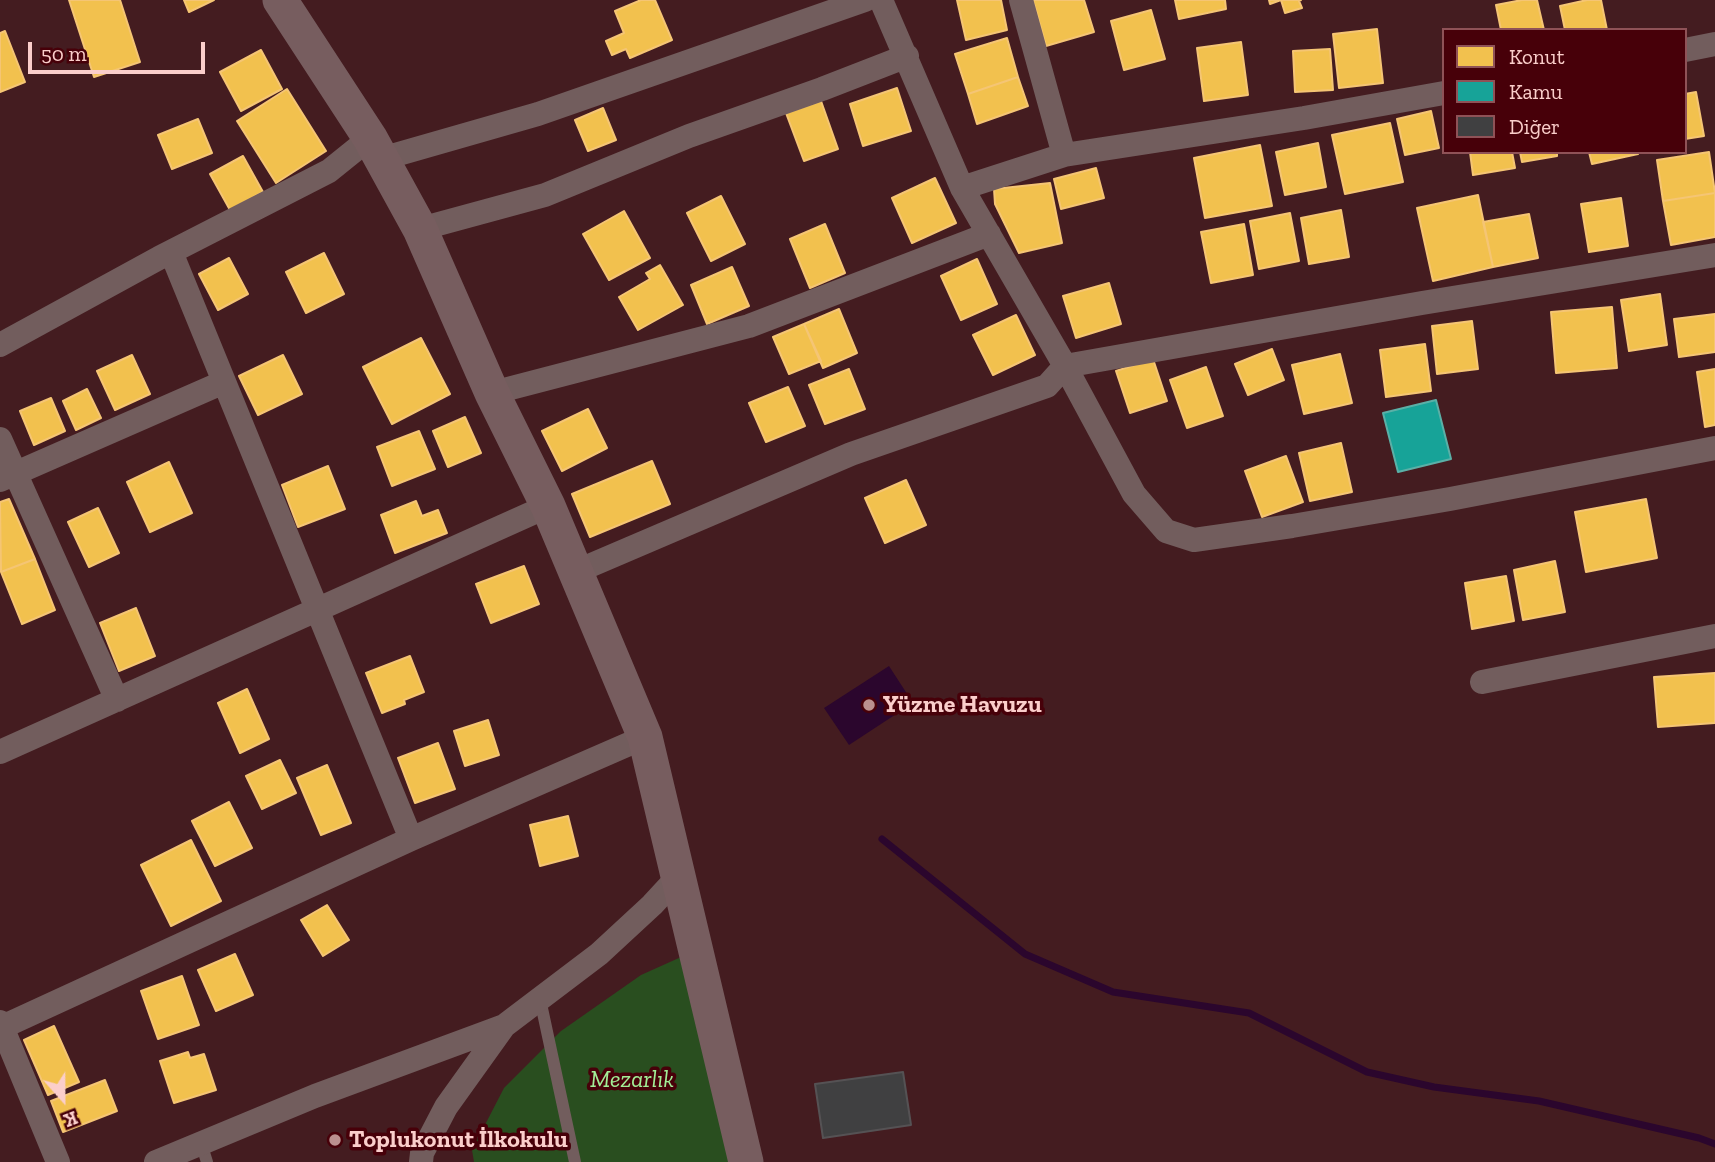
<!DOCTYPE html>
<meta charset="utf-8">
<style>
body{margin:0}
#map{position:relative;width:1715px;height:1162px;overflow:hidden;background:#441c20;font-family:"Zilla Slab",serif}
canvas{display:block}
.legend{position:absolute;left:1442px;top:28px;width:245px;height:126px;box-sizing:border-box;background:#470009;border:2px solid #8f5257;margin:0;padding:9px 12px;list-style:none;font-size:21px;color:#fbcecb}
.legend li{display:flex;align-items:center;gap:14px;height:35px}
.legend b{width:35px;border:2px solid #8f5257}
.north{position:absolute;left:28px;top:1064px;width:70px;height:70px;-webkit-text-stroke:5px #470009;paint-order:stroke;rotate:159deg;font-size:19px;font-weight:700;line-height:28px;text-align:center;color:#fbcecb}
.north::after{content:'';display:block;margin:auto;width:24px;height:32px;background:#fbcecb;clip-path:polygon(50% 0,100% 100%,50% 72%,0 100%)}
.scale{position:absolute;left:28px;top:42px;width:177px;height:32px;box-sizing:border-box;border:4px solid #fbcecb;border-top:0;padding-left:9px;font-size:21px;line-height:24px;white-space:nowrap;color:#fbcecb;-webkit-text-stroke:5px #470009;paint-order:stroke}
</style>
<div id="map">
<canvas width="1715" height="1162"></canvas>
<ul class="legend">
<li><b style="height:19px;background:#f2c14e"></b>Konut</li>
<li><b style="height:19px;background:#17a398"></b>Kamu</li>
<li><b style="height:19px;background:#404041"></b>Diğer</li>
</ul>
<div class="north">K</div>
<div class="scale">50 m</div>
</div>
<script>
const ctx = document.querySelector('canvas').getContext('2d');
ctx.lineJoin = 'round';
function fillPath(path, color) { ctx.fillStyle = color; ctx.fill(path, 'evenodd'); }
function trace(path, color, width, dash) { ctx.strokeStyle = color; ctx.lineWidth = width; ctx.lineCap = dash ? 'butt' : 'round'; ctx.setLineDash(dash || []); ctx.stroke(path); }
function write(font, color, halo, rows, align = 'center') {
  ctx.font = font + ' "Zilla Slab",serif'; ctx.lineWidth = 7; ctx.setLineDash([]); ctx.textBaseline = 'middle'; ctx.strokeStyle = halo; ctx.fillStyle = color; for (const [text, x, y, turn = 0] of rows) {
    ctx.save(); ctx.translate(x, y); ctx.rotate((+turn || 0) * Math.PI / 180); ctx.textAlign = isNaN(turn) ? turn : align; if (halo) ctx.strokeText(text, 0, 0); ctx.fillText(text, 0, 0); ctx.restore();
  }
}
fillPath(new Path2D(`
 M690,953L738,1162H474L472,1150L504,1088L561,1031L641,975Z`), '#294e1f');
fillPath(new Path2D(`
 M889,666L913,703L849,745L824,708Z`), '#2b062d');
const homes = new Path2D(`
 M69,0H120L140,62L94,77Z
 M184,0H214L189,12Z
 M641,0H655L672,40L630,58L626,49L612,55L606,41L624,33L615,11Z
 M957,0H1001L1007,30L966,40Z
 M1033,0H1084L1094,32L1046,46Z
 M1175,0H1225L1226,9L1179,19Z
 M1269,0H1301L1299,1L1302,8L1285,13L1281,0L1270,4Z
 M1522,0H1537L1544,30H1501L1496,5Z
 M1587,0H1601L1607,30H1565L1560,6Z
 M1151,10L1165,59L1124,70L1111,21Z
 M1377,29L1383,83L1339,88L1333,34Z
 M5,31L25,82L0,92V33Z
 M1007,38L1018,77L968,94L955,54Z
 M1241,42L1248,95L1204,101L1197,48Z
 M1330,49L1333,90L1295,92L1293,51Z
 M261,50L282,89L241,111L220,72Z
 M1018,77L1028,106L977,124L968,94Z
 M897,88L911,131L863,146L850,104Z
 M287,89L326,151L276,183L237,121Z
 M1696,92L1704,136L1685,139V94Z
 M821,101L838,149L804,161L786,113Z
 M603,108L616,140L588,151L575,120Z
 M1431,111L1439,148L1405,155L1397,119Z
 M198,119L212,153L172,169L158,135Z
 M1390,123L1403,182L1345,194L1332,135Z
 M1318,143L1326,187L1285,195L1276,152Z
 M1260,145L1272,206L1205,218L1194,158Z
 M1470,152H1512L1515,168L1473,175Z
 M1520,152H1557V156L1522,162Z
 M1589,152H1637L1638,154L1592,164Z
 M1709,152L1715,193L1663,201L1657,160Z
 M243,156L263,192L230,210L210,174Z
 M1096,168L1104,198L1061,209L1054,179Z
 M935,178L956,223L912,243L892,198Z
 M1050,183L1062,243L1019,253L995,204L994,189Z
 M1715,193V237L1671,245L1663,201Z
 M1478,195L1493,267L1433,281L1417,208Z
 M721,196L745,244L711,261L687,213Z
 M1621,198L1628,246L1589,252L1581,204Z
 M1341,210L1349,257L1309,264L1301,218Z
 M624,211L650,258L609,280L583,234Z
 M1290,213L1299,261L1259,269L1250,221Z
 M1529,214L1538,258L1493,267L1483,222Z
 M825,224L845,273L810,288L790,239Z
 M1244,224L1253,275L1211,283L1201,232Z
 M324,253L344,294L306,313L286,272Z
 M229,258L248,294L218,310L199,274Z
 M977,259L997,304L961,320L941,276Z
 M660,265L683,305L638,330L619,297L650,279L646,273Z
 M732,267L749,306L707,324L691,285Z
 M1109,283L1121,324L1076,338L1063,296Z
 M1660,294L1667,345L1629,351L1621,300Z
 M1612,307L1617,368L1556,373L1551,312Z
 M839,309L857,353L823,368L804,324Z
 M1715,314V352L1679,357L1674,319Z
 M1016,315L1035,355L993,375L973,335Z
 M1472,321L1478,369L1437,374L1432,326Z
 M804,324L821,361L789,374L773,337Z
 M421,338L450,394L392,424L363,367Z
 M1425,344L1431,391L1386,397L1380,350Z
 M1272,349L1284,380L1248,395L1235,364Z
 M1340,354L1352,403L1304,414L1292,365Z
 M132,355L150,394L115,410L97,371Z
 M283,355L302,394L258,415L239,376Z
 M1153,359L1167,401L1130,413L1116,371Z
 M1206,367L1223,416L1187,428L1170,380Z
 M849,369L865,409L825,424L809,385Z
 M1715,369V425L1705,427L1697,372Z
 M788,387L805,426L766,442L749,403Z
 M87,389L101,418L76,430L63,401Z
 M51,398L65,431L34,445L20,411Z
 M588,409L607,448L562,471L542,431Z
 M465,417L481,453L448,467L433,431Z
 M419,431L435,469L392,486L377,447Z
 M1341,443L1352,492L1310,501L1299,453Z
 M1286,456L1303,502L1262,517L1245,471Z
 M652,461L670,504L590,537L572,494Z
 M169,462L192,513L150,532L127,482Z
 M328,466L345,509L298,527L282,485Z
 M906,480L926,525L885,543L865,498Z
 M9,499L35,559L1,572L0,502Z
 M1646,499L1657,558L1586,572L1575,512Z
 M416,501L422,516L438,510L447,533L395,553L381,515Z
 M98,508L119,553L89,567L68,522Z
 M35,559L55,610L22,624L1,572Z
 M1555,561L1565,612L1523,620L1514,570Z
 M524,566L539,604L491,623L476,584Z
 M1506,576L1514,621L1472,629L1465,583Z
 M136,608L155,656L119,671L100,623Z
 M410,656L424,692L404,700L405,704L382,713L366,673Z
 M1715,673V723L1658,727L1654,677Z
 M247,689L269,739L240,753L218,703Z
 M488,720L499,755L465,766L454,731Z
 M438,743L455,789L415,803L398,758Z
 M280,760L296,793L262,809L246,776Z
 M327,765L351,823L321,835L297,778Z
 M229,802L252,848L215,866L192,821Z
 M568,816L578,856L540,866L530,825Z
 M191,840L221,901L171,926L141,865Z
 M327,905L349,940L323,956L301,920Z
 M235,954L253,995L216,1011L198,970Z
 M182,976L199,1025L158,1039L141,991Z
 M54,1026L79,1082L48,1095L24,1040Z
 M188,1052L190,1058L204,1054L216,1090L174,1103L160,1061Z
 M105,1080L117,1111L63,1132L51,1101Z`);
fillPath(homes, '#f2c14e');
trace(homes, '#f5c574', 2);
const public = new Path2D(`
 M1436,400L1451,459L1398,472L1383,413Z`);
fillPath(public, '#17a398');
trace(public, '#5bb0a7', 2);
trace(new Path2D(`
 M882,839L1025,954L1113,992L1249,1013L1367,1072L1434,1087L1539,1101L1699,1138L1715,1144`), '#2b062d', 7);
const building = new Path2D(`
 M903,1072L911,1125L823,1138L815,1084Z`);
fillPath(building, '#404041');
trace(building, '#555254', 2);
trace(new Path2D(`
 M540,999L575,1162
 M201,1143L207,1162`), '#725d5d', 12);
trace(new Path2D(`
 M881,0L962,188L1065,366L1134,494L1166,531L1194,540L1292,526L1450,499L1715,448
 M1021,0L1064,155
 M1685,50L1715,44
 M381,159L538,114L865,0
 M962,188L1064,155L1304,118L1444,93
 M420,229L545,195L689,136L822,89L907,56
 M171,252L411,839
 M0,345L159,258L329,171L370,138
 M492,393L749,326L989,234
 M0,439L117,700
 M0,480L224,382
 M575,572L851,454L1047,386L1065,366L1422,303L1715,255
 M1482,682L1715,636
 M0,752L548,506
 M0,1022L58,1162
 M0,1028L411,839L645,737
 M156,1162L315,1096L504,1026
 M421,1162L422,1153L446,1107L504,1026L599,954L652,905L677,878`), '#725d5d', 24);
trace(new Path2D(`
 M280,0L370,138L420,229L492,393L548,506L645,737L746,1162`), '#775d5f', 35);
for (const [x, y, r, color] of [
 [869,705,7,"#bb908f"],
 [335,1140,7,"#bb908f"]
]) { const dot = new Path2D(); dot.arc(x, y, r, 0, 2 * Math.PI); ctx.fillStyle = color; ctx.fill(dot); trace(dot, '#470009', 2.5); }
write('bold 24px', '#fbcecb', '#470009', [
 ["Yüzme Havuzu",883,705],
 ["Toplukonut İlkokulu",349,1140]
], 'left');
write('italic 24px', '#a2ee97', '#470009', [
 ["Mezarlık",632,1080]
]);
</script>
